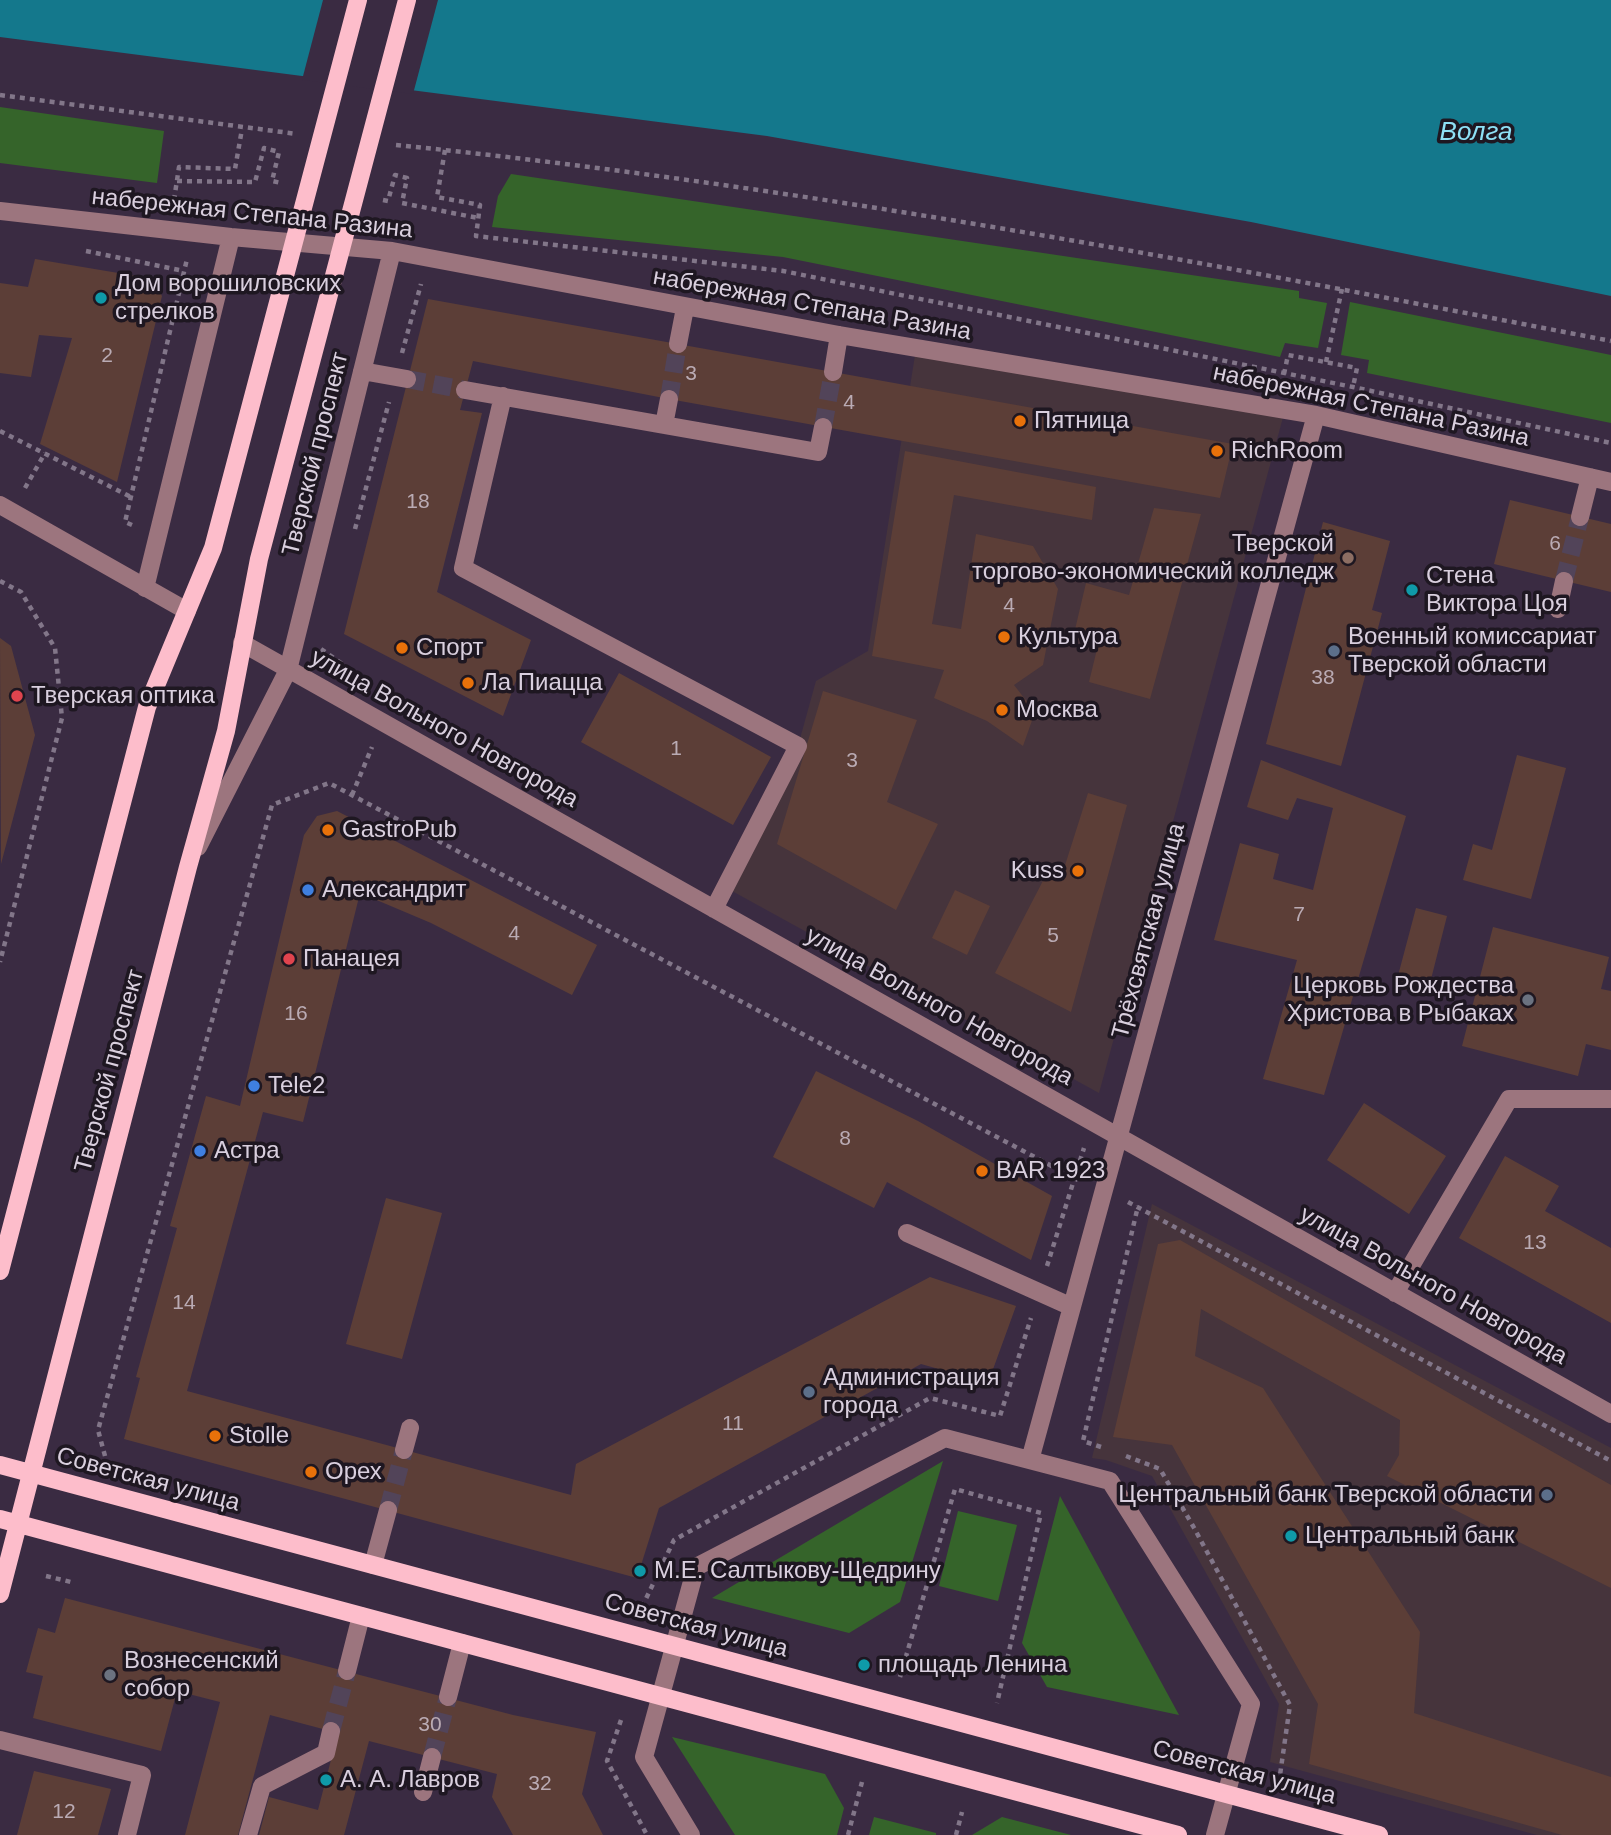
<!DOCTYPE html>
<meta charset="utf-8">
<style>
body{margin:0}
canvas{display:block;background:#3a2b42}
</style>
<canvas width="1611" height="1835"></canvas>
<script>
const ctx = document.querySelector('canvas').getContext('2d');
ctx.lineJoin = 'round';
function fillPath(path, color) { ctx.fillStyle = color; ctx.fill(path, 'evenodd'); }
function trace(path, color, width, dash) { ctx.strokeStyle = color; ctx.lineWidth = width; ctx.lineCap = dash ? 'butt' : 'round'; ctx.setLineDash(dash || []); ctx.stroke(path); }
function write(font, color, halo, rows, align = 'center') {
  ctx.font = font + ' Helvetica,sans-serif'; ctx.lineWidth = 7; ctx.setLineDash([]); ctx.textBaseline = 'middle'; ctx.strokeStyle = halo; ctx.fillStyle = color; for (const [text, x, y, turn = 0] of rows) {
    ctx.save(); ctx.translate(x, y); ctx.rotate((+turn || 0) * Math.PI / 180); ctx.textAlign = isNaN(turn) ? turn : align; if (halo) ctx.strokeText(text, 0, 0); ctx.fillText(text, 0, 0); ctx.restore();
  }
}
fillPath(new Path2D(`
 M916,349L1285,410L1099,1093L723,886L798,746L816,681L868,651Z
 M1152,1204L1611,1448V1835H1537L1270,1762L1279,1704L1152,1476L1106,1460L1092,1458Z`), '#46343c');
fillPath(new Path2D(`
 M0,107L164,131L157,183L0,163Z
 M511,174L1299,291V298L1327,303L1318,348L1285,343L1280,357L783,257L492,227L498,196Z
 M1350,302L1611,355V423L1367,373L1369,360L1341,355Z
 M943,1461L900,1602L849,1633L712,1598Z
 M1060,1496L1179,1715L1047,1687L1022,1643Z
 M958,1511L1017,1525L998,1601L939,1586Z
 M672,1737L825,1774L844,1808L837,1835H735Z
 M874,1817L936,1833V1835H869Z
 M1002,1817L1071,1835H972Z`), '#35642a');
fillPath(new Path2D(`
 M0,0H1611V296L1251,222L767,136L0,37Z`), '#14788c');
fillPath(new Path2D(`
 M323,0H438L413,94L302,80Z`), '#3a2b42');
fillPath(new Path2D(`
 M35,259L142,277L156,286L162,296L117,482L40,444L72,338L39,335L31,377L0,373V283L28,287Z
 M428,299L833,372L1233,444L1220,498L669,399L473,361L460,410L482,413L437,592L531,640L503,716L344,634Z
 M905,451L1096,487L1092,520L954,495L932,624L961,629L976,534L1033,546L1058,589L1043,665L1014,685L1035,712L1023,746L987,721L934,698L944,670L872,656Z
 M1510,500L1611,524V592L1494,564Z
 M1154,508L1201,514L1150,699L1089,682L1098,645L1073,638L1086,583L1129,595Z
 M1323,522L1390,541L1372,610L1382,613L1341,766L1266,744Z
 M0,638L11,646L35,735L1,864Z
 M619,673L771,757L733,825L581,742Z
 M823,691L917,720L887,802L938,824L896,910L777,844Z
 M1517,755L1566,768L1531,899L1463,880L1473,844L1492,850Z
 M1261,760L1406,816L1324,1095L1263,1079L1297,960L1214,940L1240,843L1279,854L1273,879L1313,890L1333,808L1297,798L1288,820L1247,807Z
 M1088,793L1127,805L1071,1012L995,973L1046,875L1060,881Z
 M337,811L597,945L572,995L431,923L360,893L303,1122L263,1112L187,1391L571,1495L576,1464L930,1277L1016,1306L988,1383L921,1364L659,1508L637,1578L124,1439L140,1378L136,1377L177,1228L170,1226L206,1096L240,1106L304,835L317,816Z
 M955,890L990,906L967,955L932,938Z
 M1416,908L1447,916L1427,995L1395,987Z
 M1493,927L1609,957L1601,989L1611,991V1050L1586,1044L1578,1076L1462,1046Z
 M816,1071L918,1121L1052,1196L1031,1260L887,1182L874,1208L773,1157Z
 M1364,1103L1446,1156L1409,1214L1327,1160Z
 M1505,1156L1559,1186L1545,1211L1611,1248V1323L1459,1238Z
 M386,1198L442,1213L402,1359L346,1344Z
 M1180,1240L1611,1485V1588L1387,1476L1399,1455L1400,1420L1201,1309L1195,1356L1263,1388L1420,1632L1414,1713L1611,1777V1835H1562L1309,1764L1318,1704L1172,1445L1113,1437L1158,1244Z
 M65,1598L513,1715L596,1732L582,1794L603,1835H513L492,1797L497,1774L369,1741L344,1835H259L269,1797L318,1810L338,1733L270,1715L238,1835H185L220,1702L177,1691L161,1751L33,1718L43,1676L26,1672L38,1628L55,1633Z
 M34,1771L111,1789L98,1835H17Z`), '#5c3e37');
trace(new Path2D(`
 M407,379L465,390
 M669,399L678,344
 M823,427L833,372
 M1564,581L1580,517
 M388,1510L404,1450
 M331,1731L347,1671
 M432,1757L448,1697`), '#524459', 18, [18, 9]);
trace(new Path2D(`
 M0,95L297,134
 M396,145C805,186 1208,263 1611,341
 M445,150L437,197L480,205L476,236L783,271L1353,387L1611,443
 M177,181L255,182L264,148L279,152L272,181L281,183
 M174,200L179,167L235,169L242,129
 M383,200L388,201L395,175L407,178L402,203L478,218
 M86,251L184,271
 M402,353L421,284
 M1326,362L1342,289
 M1284,374L1288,355L1357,368L1353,387
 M0,431L131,497
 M25,488L45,453
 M132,525L125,522L187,259
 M355,529L389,402
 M0,581L21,592L55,648L62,718L0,962
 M321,649L345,666
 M352,795L372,747
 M1128,1202L1611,1461
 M1047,1266L1084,1148
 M1101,1447L1083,1441L1138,1206
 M105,1456L98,1430L272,805L329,783L1078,1180
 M1126,1456L1160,1469L1193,1526L1290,1705L1280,1775
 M46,1576L71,1582
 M642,1607L674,1540L930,1398L1000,1416L1031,1318
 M900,1677L955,1489L1041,1513L997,1703
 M621,1720L607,1761L647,1835
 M848,1835L862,1782
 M956,1835L962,1812`), '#827689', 4.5, [5, 5]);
trace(new Path2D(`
 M0,211L231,237L392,251L839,335L1316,415L1611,482
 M678,344L685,308
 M362,371L407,379
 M833,372L839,335
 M465,390L664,425
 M503,396L463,568L798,746L714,909
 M669,399L664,425L818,452L823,427
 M0,505L187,611
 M1580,517L1590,477
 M145,588L231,237
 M1558,609L1564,581
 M242,643L1611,1414
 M198,847L288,670L392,251
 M907,1233L1072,1307
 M1395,1293L1509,1099H1611
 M404,1450L410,1428
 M1030,1460L1316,415
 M373,1565L388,1510
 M347,1671L361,1616
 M448,1697L462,1643
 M0,1740L142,1775L127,1835
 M423,1792L432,1757
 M248,1835L262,1786L326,1753L331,1731
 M691,1835L644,1757L696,1567L945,1438L1110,1481L1251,1704L1215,1835`), '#9c757e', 18);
trace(new Path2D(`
 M0,1271L147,707L213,548L358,0
 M0,1465L1379,1835
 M0,1519L1178,1835
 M0,1594L188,867L226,731L259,559L407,0`), '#fdbdcb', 18);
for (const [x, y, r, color] of [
 [101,298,7,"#0f9aa8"],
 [1020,421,7,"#e8710a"],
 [1217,451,7,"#e8710a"],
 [1348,558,7,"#8d6e63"],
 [1412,590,7,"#0f9aa8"],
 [1004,637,7,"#e8710a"],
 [402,648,7,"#e8710a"],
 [1334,651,7,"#5c6f8a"],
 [468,683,7,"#e8710a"],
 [17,696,7,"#e0444e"],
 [1002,710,7,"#e8710a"],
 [328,830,7,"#e8710a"],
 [1078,871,7,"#e8710a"],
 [308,890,7,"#3f7fe0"],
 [289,959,7,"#e0444e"],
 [1528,1000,7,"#6b7280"],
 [254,1086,7,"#3f7fe0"],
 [200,1151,7,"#3f7fe0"],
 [982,1171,7,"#e8710a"],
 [809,1392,7,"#5c6f8a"],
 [215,1436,7,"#e8710a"],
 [311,1472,7,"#e8710a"],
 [1547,1495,7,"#5c6f8a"],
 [1291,1536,7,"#0f9aa8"],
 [640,1571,7,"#0f9aa8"],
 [864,1665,7,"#0f9aa8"],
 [110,1675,7,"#6b7280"],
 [326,1780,7,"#0f9aa8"]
]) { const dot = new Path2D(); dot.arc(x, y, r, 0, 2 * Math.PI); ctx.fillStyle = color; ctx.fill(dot); trace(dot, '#1e1721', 2.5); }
write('21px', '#baabb4', null, [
 ["2",107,356],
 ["3",691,374],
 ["4",849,403],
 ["18",418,502],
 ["6",1555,544],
 ["4",1009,606],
 ["38",1323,678],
 ["1",676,749],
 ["3",852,761],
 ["7",1299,915],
 ["4",514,934],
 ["5",1053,936],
 ["16",296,1014],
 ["8",845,1139],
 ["13",1535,1243],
 ["14",184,1303],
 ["11",733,1424],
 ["30",430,1725],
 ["32",540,1784],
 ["12",64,1812]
]);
write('24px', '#d9cfde', '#1e1721', [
 ["набережная Степана Разина",252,214,6],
 ["набережная Степана Разина",812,305,10],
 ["набережная Степана Разина",1371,406,12],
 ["Тверской проспект",316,454,-76],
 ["улица Вольного Новгорода",444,729,29],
 ["Трёхсвятская улица",1149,931,-75],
 ["улица Вольного Новгорода",939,1007,29],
 ["Тверской проспект",110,1071,-75],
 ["улица Вольного Новгорода",1433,1286,29],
 ["Советская улица",148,1480,15],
 ["Советская улица",696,1626,15],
 ["Советская улица",1244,1773,15]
]);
write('24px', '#d9cfde', '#1e1721', [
 ["Дом ворошиловских",115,284],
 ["стрелков",115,312],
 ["Пятница",1034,421],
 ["RichRoom",1231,451],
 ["Тверской",1334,544,"right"],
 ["торгово-экономический колледж",1334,572,"right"],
 ["Стена",1426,576],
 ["Виктора Цоя",1426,604],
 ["Культура",1018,637],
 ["Военный комиссариат",1348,637],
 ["Тверской области",1348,665],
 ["Спорт",416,648],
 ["Ла Пиацца",482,683],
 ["Тверская оптика",31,696],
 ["Москва",1016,710],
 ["GastroPub",342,830],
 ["Kuss",1064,871,"right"],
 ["Александрит",322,890],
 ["Панацея",303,959],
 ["Церковь Рождества",1514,986,"right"],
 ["Христова в Рыбаках",1514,1014,"right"],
 ["Tele2",268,1086],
 ["Астра",214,1151],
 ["BAR 1923",996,1171],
 ["Администрация",823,1378],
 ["города",823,1406],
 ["Stolle",229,1436],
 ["Орех",325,1472],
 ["Центральный банк Тверской области",1533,1495,"right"],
 ["Центральный банк",1305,1536],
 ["М.Е. Салтыкову-Щедрину",654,1571],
 ["Вознесенский",124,1661],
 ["собор",124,1689],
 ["площадь Ленина",878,1665],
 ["А. А. Лавров",340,1780]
], 'left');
write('italic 26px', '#8ee0f5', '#1e1721', [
 ["Волга",1476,133]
]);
</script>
